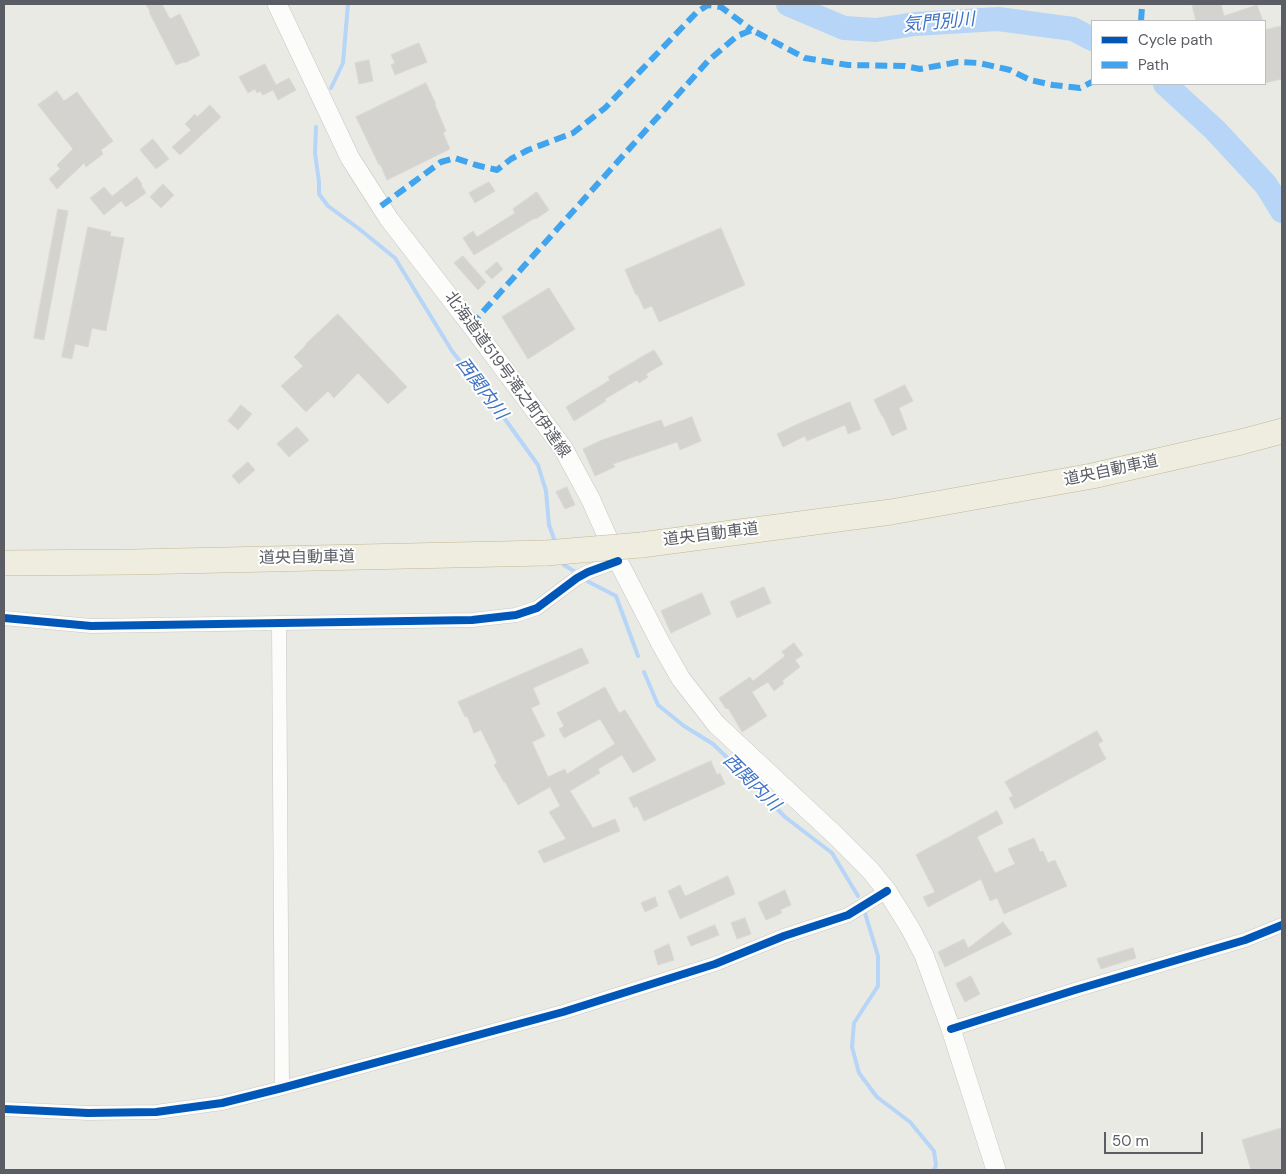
<!DOCTYPE html>
<meta charset="utf-8">
<style>
body{margin:0}
#map{position:relative;width:1286px;height:1174px;overflow:hidden;background:#eaeae4;font-family:"DM Sans",sans-serif}
canvas{display:block}
.frame{position:absolute;inset:0;border:5px solid #5a5d63;pointer-events:none}
.legend{position:absolute;left:1091px;top:20px;width:175px;height:65px;box-sizing:border-box;background:#fff;border:1px solid #bdbec1;margin:0;padding:6px 9px;list-style:none;font-size:15px;color:#5a5d63}
.legend li{display:flex;align-items:center;gap:10px;height:25px}
.legend b{width:25px;border:1px solid #bdbec1}
.scale{position:absolute;left:1104px;top:1132px;width:99px;height:22px;box-sizing:border-box;border:2px solid #5a5d63;border-top:0;padding-left:6px;font-size:15px;line-height:18px;white-space:nowrap;color:#5a5d63;-webkit-text-stroke:4px #fff;paint-order:stroke}
</style>
<div id="map">
<canvas width="1286" height="1174"></canvas>
<div class="frame"></div>
<ul class="legend">
<li><b style="height:6px;background:#0057b8"></b>Cycle path</li>
<li><b style="height:6px;background:#40a5ee"></b>Path</li>
</ul>
<div class="scale">50 m</div>
</div>
<script>
const ctx = document.querySelector('canvas').getContext('2d');
ctx.lineJoin = 'round';
function trace(path, color, width, dash) { ctx.strokeStyle = color; ctx.lineWidth = width; ctx.lineCap = dash ? 'butt' : 'round'; ctx.setLineDash(dash || []); ctx.stroke(path); }
function fillPath(path, color) { ctx.fillStyle = color; ctx.fill(path, 'evenodd'); }
function write(font, color, halo, rows, align = 'center') {
  ctx.font = font + ' "DM Sans","Noto Sans JP",sans-serif'; ctx.lineWidth = 4; ctx.setLineDash([]); ctx.textBaseline = 'middle'; ctx.strokeStyle = halo; ctx.fillStyle = color; for (const [text, x, y, turn = 0] of rows) {
    ctx.save(); ctx.translate(x, y); ctx.rotate((+turn || 0) * Math.PI / 180); ctx.textAlign = isNaN(turn) ? turn : align; if (halo) ctx.strokeText(text, 0, 0); ctx.fillText(text, 0, 0); ctx.restore();
  }
}
trace(new Path2D(`
 M331,88L343,63L348,4
 M316,127L315,153L319,182V194L328,206L358,228L395,258L452,351L502,415L538,465L546,491L549,525L556,544
 M562,560L564,565L577,573
 M584,579L591,583L616,596L638,656
 M644,672L658,705L684,726L713,744L741,771L785,817L832,853L858,896
 M865,913L878,956V986L854,1023L852,1047L859,1073L877,1097L910,1122L934,1151L936,1165L934,1170`), '#b6d5f7', 4);
trace(new Path2D(`
 M788,4L792,6L844,28L876,30L915,24L998,19L1073,29L1092,39
 M1165,84L1215,130L1266,185L1282,211`), '#b6d5f7', 24);
const building = new Path2D(`
 M146,4H162L170,19L180,14L200,55L185,63L184,62L176,65L149,12H150Z
 M1198,4H1221L1224,16L1257,5L1263,21H1196L1192,5Z
 M1282,26V79L1265,83V30Z
 M419,43L427,62L395,75L391,65L395,63L391,55Z
 M369,60L373,81L359,84L355,63Z
 M265,64L276,85L289,78L296,90L278,100L273,90L263,95L260,91L257,93L255,89L248,93L239,77Z
 M426,83L436,104L435,105L446,131L443,133L450,149L387,180L380,164L379,165L356,117Z
 M57,91L64,101L77,92L113,141L101,150L103,154L86,167L84,163L57,189L49,179L60,169L57,165L73,149L38,105Z
 M210,105L221,117L180,155L172,147L191,130L185,124L195,114L197,117Z
 M153,139L169,159L156,169L140,150Z
 M137,177L142,184L141,185L146,193L126,207L121,201L104,215L90,198L104,187L112,196Z
 M489,182L495,191L475,203L469,193Z
 M163,184L174,195L161,208L150,197Z
 M537,192L549,210L536,219L535,218L474,255L463,238L473,231L477,237L515,213L513,209Z
 M58,209L68,211L44,340L34,338Z
 M88,227L111,232L110,236L124,238L106,331L92,328L88,347L75,344L72,359L62,357Z
 M721,228L745,285L659,322L652,306L644,309L637,294L636,295L625,270Z
 M463,256L486,282L478,290L454,263Z
 M497,262L503,269L492,279L485,272Z
 M549,288L575,329L528,359L502,317Z
 M338,314L407,387L388,404L358,373L334,398L328,391L306,412L281,386L303,366L294,357L306,345V344Z
 M654,350L663,364L646,374L648,377L639,383L637,380L605,399L606,401L574,421L566,407L610,380L608,377Z
 M905,385L913,401L899,408L907,429L892,436L883,416H882L874,400Z
 M850,402L861,429L848,434L845,425L807,441L805,436L783,447L777,434L800,423Z
 M241,405L252,414L238,430L228,421Z
 M692,417L701,441L680,450L677,442L613,464L615,467L595,476L583,449L602,440L661,420L664,427Z
 M297,427L309,440L289,457L277,444Z
 M248,462L255,470L239,484L232,476Z
 M567,487L575,505L565,509L556,492Z
 M764,587L771,603L737,618L730,602Z
 M702,593L711,614L671,633L661,611Z
 M794,643L803,655L795,660L800,667L782,681L784,683L774,691L768,682L752,692L767,716L742,732L728,708L726,709L719,698L750,677L753,681L785,656L782,652Z
 M582,648L589,663L533,688L540,704L531,708L545,736L532,742L548,777L565,769L567,774L615,744L600,719L564,738L559,729L564,726L557,713L605,687L619,713L625,710L656,760L633,773L622,755L598,769L600,773L570,791L593,828L615,819L620,831L544,863L538,851L566,839L549,812L560,806L550,787L518,805L505,782H504L494,765L497,763L481,730L474,733L467,716L465,717L458,702Z
 M1097,731L1103,741L1098,744L1106,759L1015,809L1009,798L1013,796L1005,782Z
 M711,761L717,775L720,773L725,784L644,821L637,806L634,808L629,798Z
 M997,811L1003,823L977,837L995,873L1015,864L1008,849L1034,838L1040,852L1043,851L1048,863L1055,860L1067,886L1004,914L997,898L990,901L981,879L928,907L923,897L935,892L916,855Z
 M728,876L735,894L680,919L668,891L680,885L685,896Z
 M785,890L791,905L780,910L782,913L766,920L758,903Z
 M655,897L658,906L645,912L641,903Z
 M745,918L751,934L737,939L731,923Z
 M1003,922L1012,934L945,967L938,952L964,939L968,948Z
 M715,925L719,935L691,946L687,937Z
 M669,944L674,960L658,965L654,951Z
 M1133,948L1136,958L1101,969L1097,959Z
 M971,976L980,994L965,1002L956,984Z
 M1282,1128V1168L1274,1170H1251L1242,1140Z`);
fillPath(building, '#d4d3cf');
trace(building, '#dad8d3', 1);
const street = new Path2D(`
 M4,618L91,626L472,620L516,615L537,608L577,578L588,572L618,561
 M279,623L282,1088
 M951,1029L1075,990L1245,940L1282,925
 M4,1109L88,1113L156,1112L222,1103L282,1088L563,1012L715,964L784,936L848,915L887,891`);
const secondary = new Path2D(`
 M277,4L350,158L389,219L471,325L563,448L591,500L618,561L661,644L681,679L716,724L835,835L870,870L887,891L910,928L924,955L951,1029L996,1170`);
const highway = new Path2D(`
 M641,545L891,512L1092,476L1241,442L1282,431
 M4,563L132,562L546,553`);
trace(street, '#c7c8c6', 15);
trace(secondary, '#c5c6c5', 20);
trace(highway, '#c2b891', 26);
trace(street, '#fcfcfb', 14);
trace(secondary, '#fcfcfb', 19);
trace(highway, '#eeede0', 25);
const highwayBridge = new Path2D(`
 M546,553L641,545`);
trace(highwayBridge, '#c2b891', 26, []);
trace(highwayBridge, '#eeede0', 25);
trace(new Path2D(`
 M1141,21L1142,7L1144,4
 M381,206L441,162L455,158L476,165L497,170L511,159L528,150L573,133L605,108L697,12L708,5L721,7L752,30
 M471,325L708,61L737,36L752,30L805,58L848,65L905,66L920,69L958,62L979,63L1010,70L1030,80L1053,85L1080,88L1092,82`), '#40a5ee', 6, [12, 6]);
trace(new Path2D(`
 M4,618L91,626L472,620L516,615L537,608L577,578L588,572L618,561
 M951,1029L1075,990L1245,940L1282,925
 M4,1109L88,1113L156,1112L222,1103L282,1088L563,1012L715,964L784,936L848,915L887,891`), '#0057b8', 8);
write('16px', '#5a5d63', '#fff', [
 ["北海道道519号滝之町伊達線",507,375,54],
 ["道央自動車道",1111,471,-12],
 ["道央自動車道",711,535,-7],
 ["道央自動車道",307,558,-1]
]);
write('italic 18px', '#3e73c6', '#fff', [
 ["気門別川",939,23,-5],
 ["西関内川",481,389,53],
 ["西関内川",751,783,45]
]);
</script>
